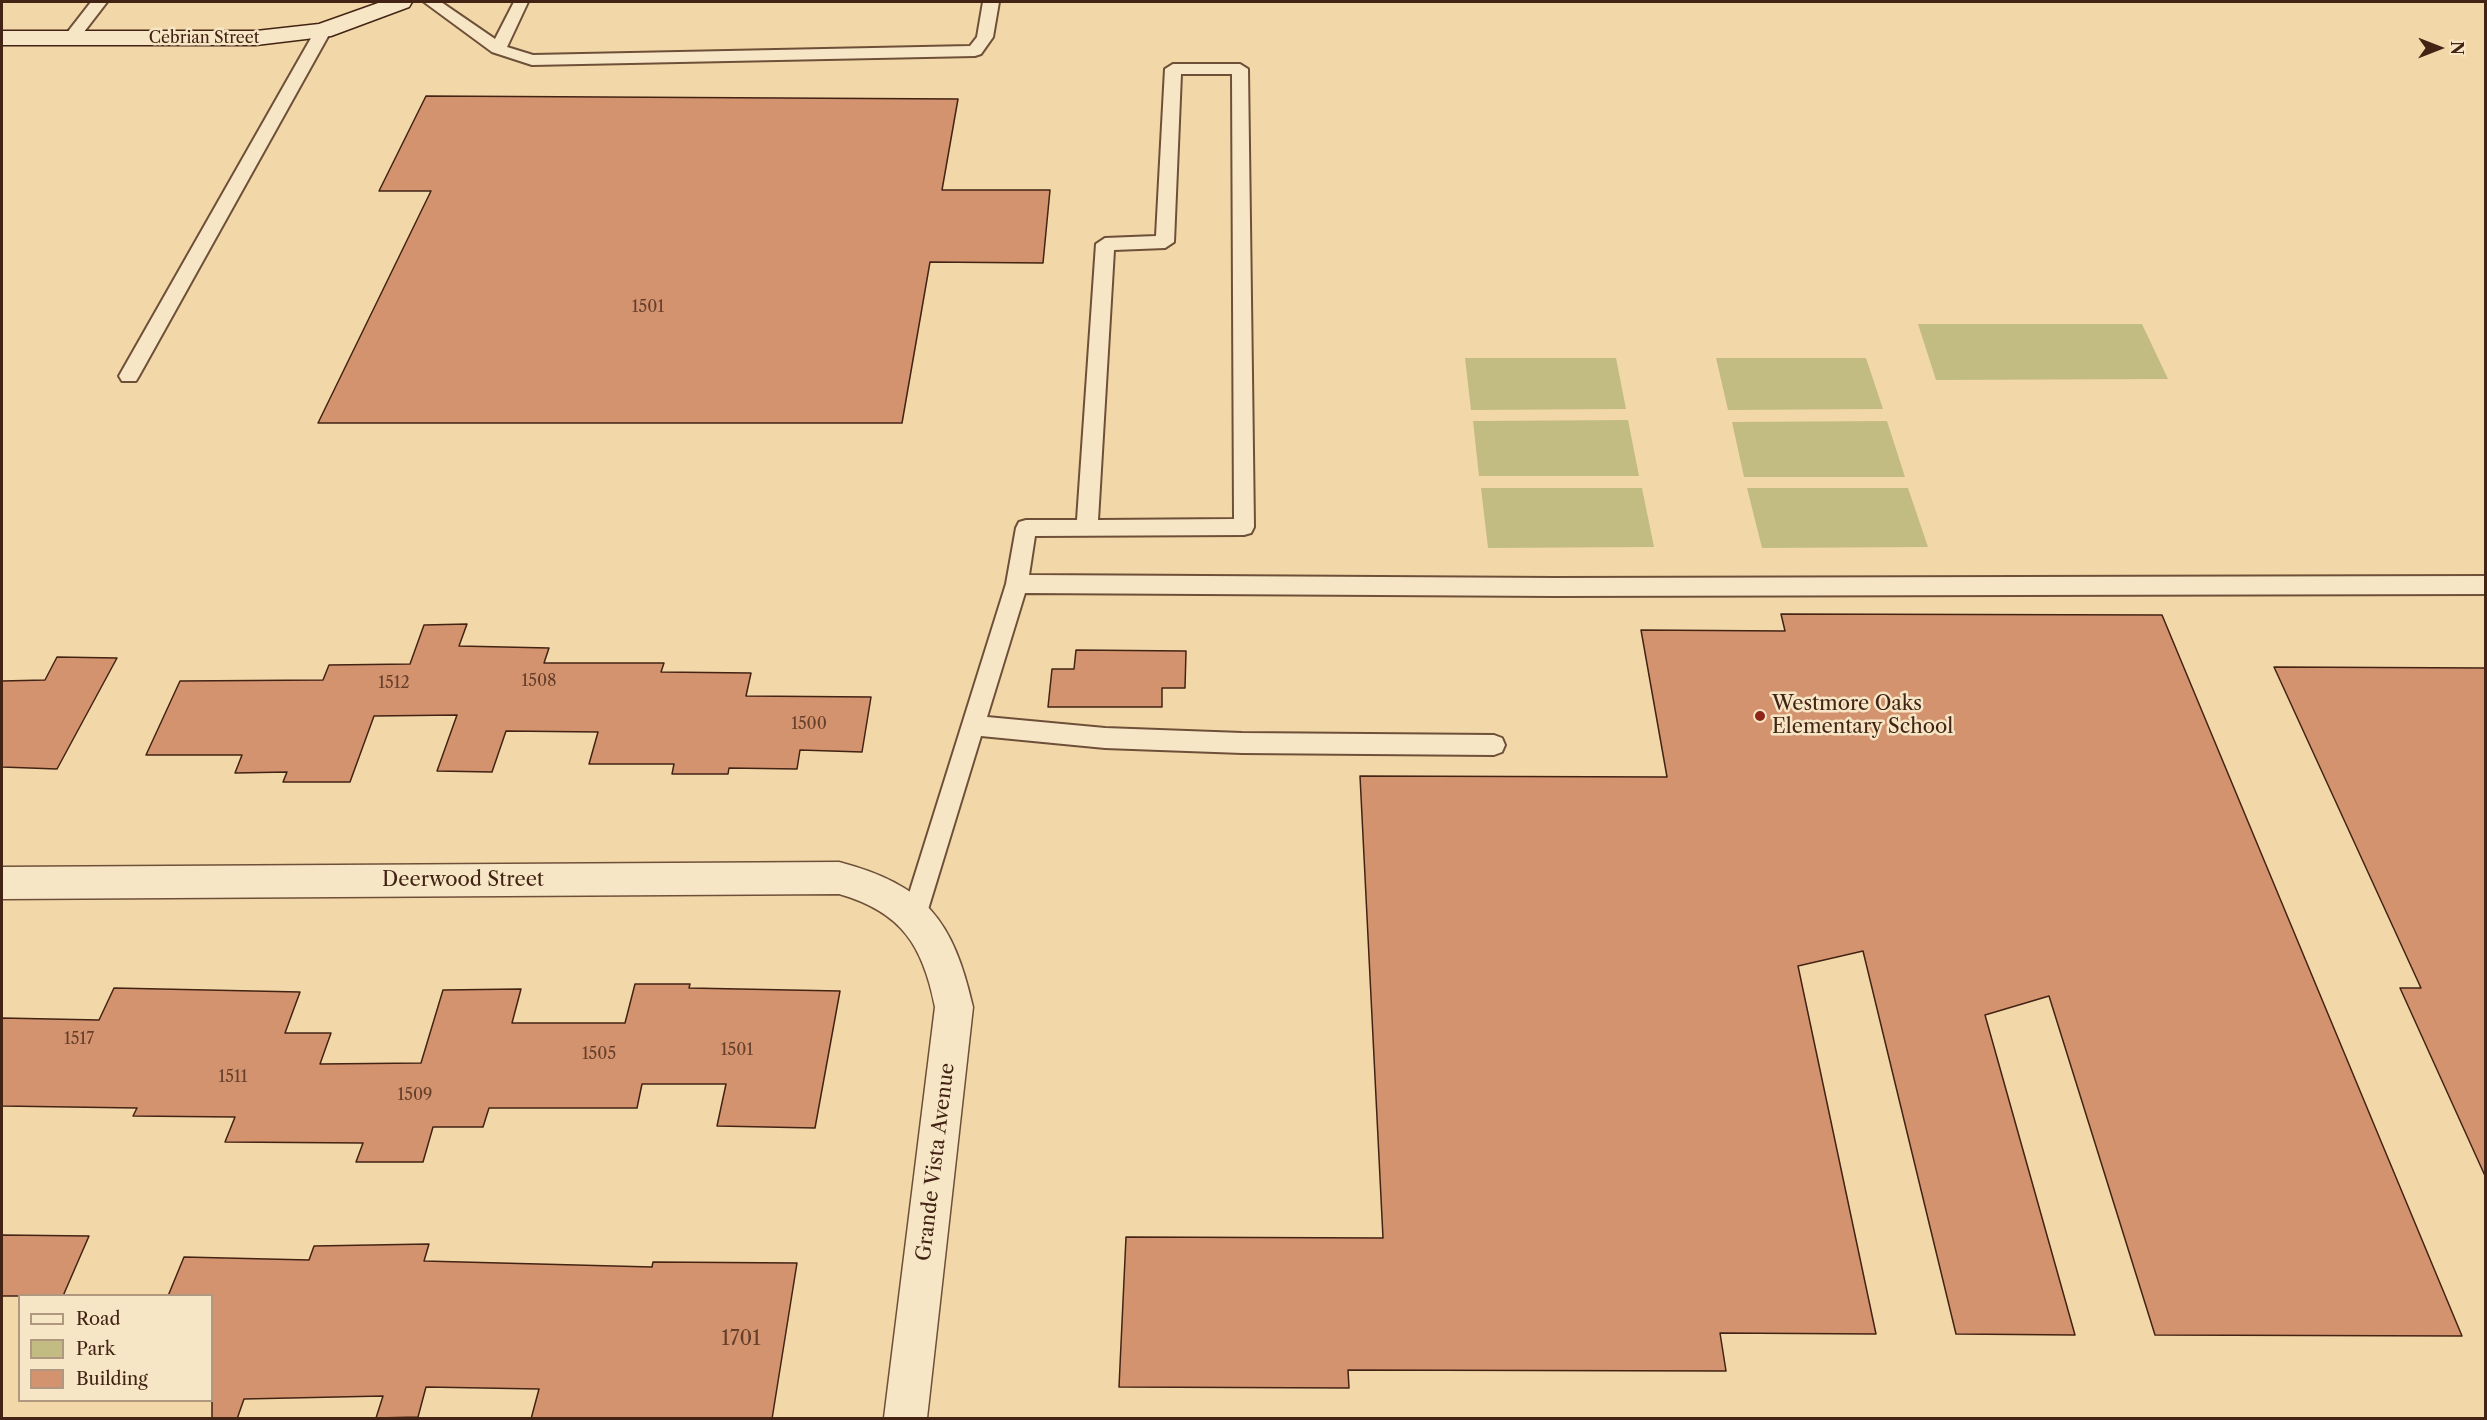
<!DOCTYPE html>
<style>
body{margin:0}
#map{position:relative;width:2487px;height:1420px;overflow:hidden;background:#f2d8a8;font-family:"Libre Caslon Text",serif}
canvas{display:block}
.frame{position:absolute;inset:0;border:3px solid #422314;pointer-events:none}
.legend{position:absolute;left:18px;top:1294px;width:195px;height:108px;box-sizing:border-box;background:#f7e6c6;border:2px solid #af987f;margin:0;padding:8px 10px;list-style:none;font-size:18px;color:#422314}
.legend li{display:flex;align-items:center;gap:12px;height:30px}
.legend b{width:30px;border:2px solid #af987f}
.north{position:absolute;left:2409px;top:18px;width:60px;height:60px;-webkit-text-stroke:4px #f7e6c6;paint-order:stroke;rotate:90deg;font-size:16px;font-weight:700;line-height:24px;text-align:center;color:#422314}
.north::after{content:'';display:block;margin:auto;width:21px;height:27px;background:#422314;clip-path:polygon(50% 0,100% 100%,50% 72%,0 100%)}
</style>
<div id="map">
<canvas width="2487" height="1420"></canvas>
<div class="frame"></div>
<ul class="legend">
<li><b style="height:8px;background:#f7e6c6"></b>Road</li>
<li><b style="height:16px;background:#c3bc82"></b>Park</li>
<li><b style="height:16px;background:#d4936f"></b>Building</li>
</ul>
<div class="north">N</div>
</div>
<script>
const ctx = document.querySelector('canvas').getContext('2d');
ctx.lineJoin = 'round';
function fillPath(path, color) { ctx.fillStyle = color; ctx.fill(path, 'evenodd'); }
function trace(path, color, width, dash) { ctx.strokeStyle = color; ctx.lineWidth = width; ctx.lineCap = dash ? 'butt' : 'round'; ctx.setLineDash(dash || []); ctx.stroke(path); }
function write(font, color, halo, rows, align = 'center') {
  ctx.font = font + ' "Libre Caslon Text",serif'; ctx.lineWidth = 5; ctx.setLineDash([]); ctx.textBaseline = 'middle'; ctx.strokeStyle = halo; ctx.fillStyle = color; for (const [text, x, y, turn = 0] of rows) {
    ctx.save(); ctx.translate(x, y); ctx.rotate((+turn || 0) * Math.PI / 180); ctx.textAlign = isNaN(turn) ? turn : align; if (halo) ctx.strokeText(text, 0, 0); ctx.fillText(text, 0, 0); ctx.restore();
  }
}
fillPath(new Path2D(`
 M1918,324H2142L2168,379L1936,380Z
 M1465,358H1616L1626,409L1471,410Z
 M1716,358H1866L1883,409L1728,410Z
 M1628,420L1639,476H1479L1473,421Z
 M1887,421L1905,477H1744L1732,422Z
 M1481,488H1642L1654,547L1488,548Z
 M1747,488H1908L1928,547L1762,548Z`), '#c3bc82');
const building = new Path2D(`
 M426,96L958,99L942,190H1050L1043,263L930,262L902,423H318L431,191H379Z
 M1781,614L2162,615L2462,1336L2155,1335L2049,996L1985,1015L2075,1335L1956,1334L1863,951L1798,966L1876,1334L1720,1333L1726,1371L1348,1370L1349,1388L1119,1387L1126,1237L1383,1238L1360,776L1667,777L1641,630L1785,631Z
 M467,624L459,646L549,648L544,663H664L661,672L751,673L746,696L871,697L862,752L800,750L797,769L729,768L728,774H672L674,764H589L598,732L506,731L492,772L437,771L457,715L374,716L350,782H283L287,772L235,773L242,755H146L180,681L323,680L329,665L410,664L424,625Z
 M1076,650L1186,651L1185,688H1162V707H1048L1052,669H1074Z
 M57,657L117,658L57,769L2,767V681L45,680Z
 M2274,667L2486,668V1178L2400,988H2421Z
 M635,984H690L689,988L840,991L815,1128L717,1126L726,1084H642L637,1108H489L483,1127H433L423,1162H356L363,1143L225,1142L235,1117L133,1116L137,1108L2,1106V1018L99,1020L114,988L300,992L285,1033H331L320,1064L421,1063L443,990L521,989L512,1023H625Z
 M2,1235L89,1236L63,1296H2Z
 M429,1244L424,1261L652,1267L653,1262L797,1263L772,1419H531L539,1389L426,1387L418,1417L376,1418L383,1396L244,1399L237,1419H212V1296H168L184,1257L309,1260L314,1246Z`);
fillPath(building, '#d4936f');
trace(building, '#422314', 1.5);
const lane = new Path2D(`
 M91,2H107L77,41H65L63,38Z
 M424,2H441L495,39L514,2H528L507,47L533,55L970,46L977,37L983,2H999L993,37L981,54L975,56L532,65L492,52Z
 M323,26L331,31L139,376L136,381H122L119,376L315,31Z
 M1173,64H1240L1248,69L1254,527L1251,533L1244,535L1035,536L1029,575L1555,578L2486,576V594L1555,596L1025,593L987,717L1105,728L1242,733L1494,735L1502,738L1505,745L1502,752L1494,755L1242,753L1105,748L981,736L926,916L923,924L914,927L905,924L902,916L1006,584L1016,528L1019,522L1026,520H1077L1096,244L1105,238L1156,236L1165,69ZM1181,74H1232L1234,519L1098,520L1114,250L1165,248L1174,242Z`);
const street = new Path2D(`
 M839,862C926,885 953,920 973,1007L927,1418H884L935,1007C923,946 902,912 839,894L2,899V867Z`);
const secondary = new Path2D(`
 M381,2H412L409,7L331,36L256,45H2V31H256L319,24Z`);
trace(lane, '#6e5039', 4);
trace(street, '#6e5039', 3);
trace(secondary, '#422314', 3);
fillPath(lane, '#f7e6c6');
fillPath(street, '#f7e6c6');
fillPath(secondary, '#f7e6c6');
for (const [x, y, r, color] of [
 [1760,716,6,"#8f2418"]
]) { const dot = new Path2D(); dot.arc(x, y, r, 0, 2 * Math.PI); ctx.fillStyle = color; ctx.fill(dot); trace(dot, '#f7e6c6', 2); }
write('16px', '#422314', '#f7e6c6', [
 ["Cebrian Street",204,38]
]);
write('16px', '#663f2b', null, [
 ["1501",648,307],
 ["1508",539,681],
 ["1512",394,683],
 ["1500",809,724],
 ["1517",79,1039],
 ["1501",737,1050],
 ["1505",599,1054],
 ["1511",233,1077],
 ["1509",415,1095]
]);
write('20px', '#422314', '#f7e6c6', [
 ["Westmore Oaks",1772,704],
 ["Elementary School",1772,727]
], 'left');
write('20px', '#422314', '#f7e6c6', [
 ["Deerwood Street",463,880],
 ["Grande Vista Avenue",936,1162,-83]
]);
write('20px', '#663f2b', null, [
 ["1701",741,1339]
]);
</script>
